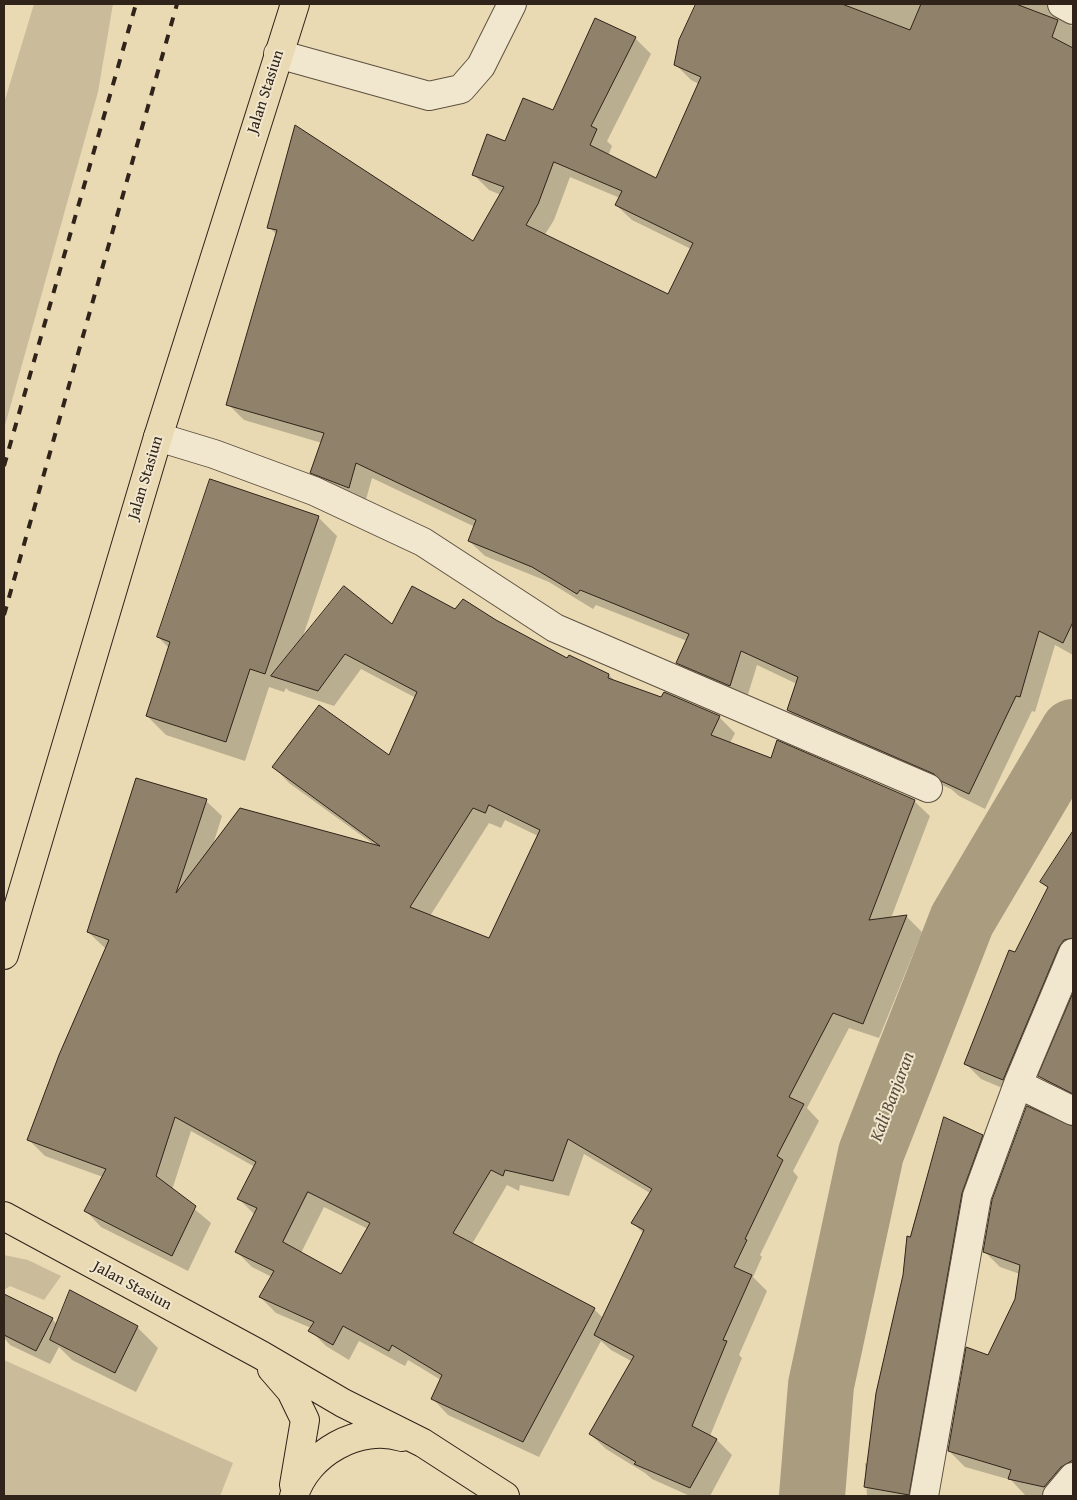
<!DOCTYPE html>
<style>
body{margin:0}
#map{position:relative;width:1077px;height:1500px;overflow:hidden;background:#e9dab4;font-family:"Gentium Book Plus",serif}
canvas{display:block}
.frame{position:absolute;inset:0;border:5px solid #302319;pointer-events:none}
</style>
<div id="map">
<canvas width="1077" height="1500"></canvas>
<div class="frame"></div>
</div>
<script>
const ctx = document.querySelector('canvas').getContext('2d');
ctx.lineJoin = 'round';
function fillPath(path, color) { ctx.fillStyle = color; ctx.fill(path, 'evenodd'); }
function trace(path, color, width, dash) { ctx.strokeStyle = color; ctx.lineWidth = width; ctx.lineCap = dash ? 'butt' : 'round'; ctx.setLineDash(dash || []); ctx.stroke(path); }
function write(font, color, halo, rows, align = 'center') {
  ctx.font = font + ' "Gentium Book Plus",serif'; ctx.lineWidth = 4; ctx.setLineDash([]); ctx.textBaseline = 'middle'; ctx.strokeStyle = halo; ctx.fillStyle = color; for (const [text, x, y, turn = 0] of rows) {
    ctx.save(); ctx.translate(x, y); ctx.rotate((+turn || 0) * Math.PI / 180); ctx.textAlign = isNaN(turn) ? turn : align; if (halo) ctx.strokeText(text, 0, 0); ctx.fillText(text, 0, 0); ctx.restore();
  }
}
fillPath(new Path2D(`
 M34,4H113L98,92L4,429V103Z
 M4,1255L28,1260L61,1276L44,1300L10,1286L4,1290Z
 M4,1360L233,1463L220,1496H4Z`), '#cabb9a');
fillPath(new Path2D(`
 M697,4H1073L1064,12L1062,20L1073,27V655L1055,645L1035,712L1032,711L985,809L959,796L951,789L804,726L788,710L797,684L757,665L746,701L693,678L678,663L687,641L596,605L593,609L549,582L485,556L469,541L475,527L372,478L365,503L327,488L312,473L322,443L244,420L228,404L277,235L269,227L474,242L501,195L489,190L473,174L506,143L553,112L635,38L651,54L607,141L612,146L608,156L657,179L699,84L691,80L675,64L681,40ZM570,177L620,198L616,205L632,220L691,249L669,295L544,236L554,220Z
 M318,517L337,536L302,639L392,626L455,611L496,621L568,659L609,675L616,682L719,717L735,733L730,743L772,760L914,801L930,816L891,918L907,917L922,932L879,1038L849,1028L807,1108L819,1121L793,1171L798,1177L760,1255L762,1257L753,1277L767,1291L739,1355L742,1358L710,1436L717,1440L732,1455L710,1496H690L652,1479L645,1473L606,1449L590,1434L633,1362L611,1350L601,1341L539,1457L448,1415L433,1399L441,1380L408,1360L405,1366L359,1341L349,1360L326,1346L310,1330L311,1328L276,1313L260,1297L272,1277L252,1267L237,1252L255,1215L239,1199L255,1167L191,1131L172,1190L211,1223L188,1271L101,1227L86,1211L103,1177L45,1156L29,1140L106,949L88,932L206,801L222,816L212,848L376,846L289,783L274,767L390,757L416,698L361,669L334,706L289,691L286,688L284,692L269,687L245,761L166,735L147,716L169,648L158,637ZM505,820L538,836L489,939L430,916L489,823L501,828ZM584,1154L650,1193L632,1222L644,1234L603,1318L594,1309L472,1244L507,1185L519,1191L520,1185L569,1196ZM324,1207L368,1229L341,1275L301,1253Z
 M1073,834V966L1019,1095L981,1079L965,1063L1049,889L1042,882Z
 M1073,996V1101L1056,1092L1040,1076Z
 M1027,1107L1073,1128V1487L1066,1496L1025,1495L1011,1480L965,1467L949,1451L989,1357L1016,1300L1020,1274L1000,1267L984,1251Z
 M982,1136L998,1152L926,1496H867L865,1463L868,1464L911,1239Z
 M12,1299L52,1319L57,1324L137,1327L158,1348L136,1392L72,1360L59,1347L50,1364L10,1345L4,1338V1315Z`), '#0003');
trace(new Path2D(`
 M812,1496L821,1385L871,1153L962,920L1073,732`), '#aa9c7f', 66);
const building = new Path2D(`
 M696,4H842L910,30L921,4H1016L1058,20L1052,37L1073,48V622L1063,643L1039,631L1020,697L1016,696L969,794L941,781L934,774L787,710L798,677L741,651L730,686L676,663L689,634L580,590L577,594L532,567L468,541L476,520L356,463L349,488L310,473L324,433L226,405L277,230L267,228L295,125L473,241L504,187L472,175L487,134L505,141L523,98L553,110L595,18L636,37L591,126L597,129L590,145L656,178L701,77L674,65L679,40ZM554,162L622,191L615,205L693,243L668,294L526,225L538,204Z
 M210,479L319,516L265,674L250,669L226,742L146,716L170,642L157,637Z
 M344,586L392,624L412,586L455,609L463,599L496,620L567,658L569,655L609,674L608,678L661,697L664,692L720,716L711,735L771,758L777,740L915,800L869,920L907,915L863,1024L833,1013L789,1097L804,1104L777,1156L783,1160L745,1239L747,1240L734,1267L752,1275L723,1340L727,1341L692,1426L717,1439L690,1488L634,1464L636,1462L589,1434L634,1356L594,1335L644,1230L631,1223L652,1189L568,1139L553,1181L505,1170L503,1176L491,1170L453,1233L595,1308L523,1442L431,1399L442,1375L392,1345L389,1351L343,1326L333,1345L308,1331L314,1322L259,1297L274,1271L235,1252L257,1208L237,1199L256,1162L175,1117L156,1176L196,1206L172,1256L84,1211L106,1169L27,1140L59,1055L109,940L87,932L136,778L207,799L176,893L240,808L380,846L272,767L319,705L389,755L417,692L345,654L318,691L271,676ZM489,805L540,830L489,938L410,907L473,808L485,813ZM308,1192L370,1223L341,1274L283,1242Z
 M1073,831V938L1064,940L1059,947L1003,1080L964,1064L1009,950L1015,952L1048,887L1040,882Z
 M1073,993V1094L1038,1076Z
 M1027,1106L1073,1126V1460L1061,1467L1044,1487L1008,1479L1011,1470L948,1451L966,1347L988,1355L1015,1299L1020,1265L983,1252L992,1200Z
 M944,1117L983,1135L962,1193L909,1495L864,1487L876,1393L903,1275L907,1236L910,1237Z
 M70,1290L138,1326L115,1373L50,1340Z
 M4,1294L53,1318L36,1351L4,1335Z`);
fillPath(building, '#90826a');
trace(building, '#302319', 1);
const minor = new Path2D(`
 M1062,4L1073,10
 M278,54L429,96L461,89L481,66L512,4
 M158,437L214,454L314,491L423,542L555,628L928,788
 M1018,1084L1073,1111
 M924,1496L977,1196L1018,1084L1073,953
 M1057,1496L1073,1477`);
const major = new Path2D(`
 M4,955L158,437L295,4
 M4,1216L261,1355L343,1403L423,1443L505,1496
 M272,1369L291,1391L305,1420L294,1485
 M294,1496C307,1453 359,1424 402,1437`);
trace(minor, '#5e5140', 30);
trace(major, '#302319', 30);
trace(minor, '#f1e7ce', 28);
trace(major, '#e9dab4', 28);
trace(new Path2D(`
 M4,466L136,4
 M4,615L177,4`), '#302319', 4, [9, 9]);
write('16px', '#302319', '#f1e7ce', [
 ["Jalan Stasiun",266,92,-72],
 ["Jalan Stasiun",146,478,-73],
 ["Jalan Stasiun",132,1286,28]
]);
write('italic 18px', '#5b4d3d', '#f1e7ce', [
 ["Kali Banjaran",893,1097,-69]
]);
</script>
